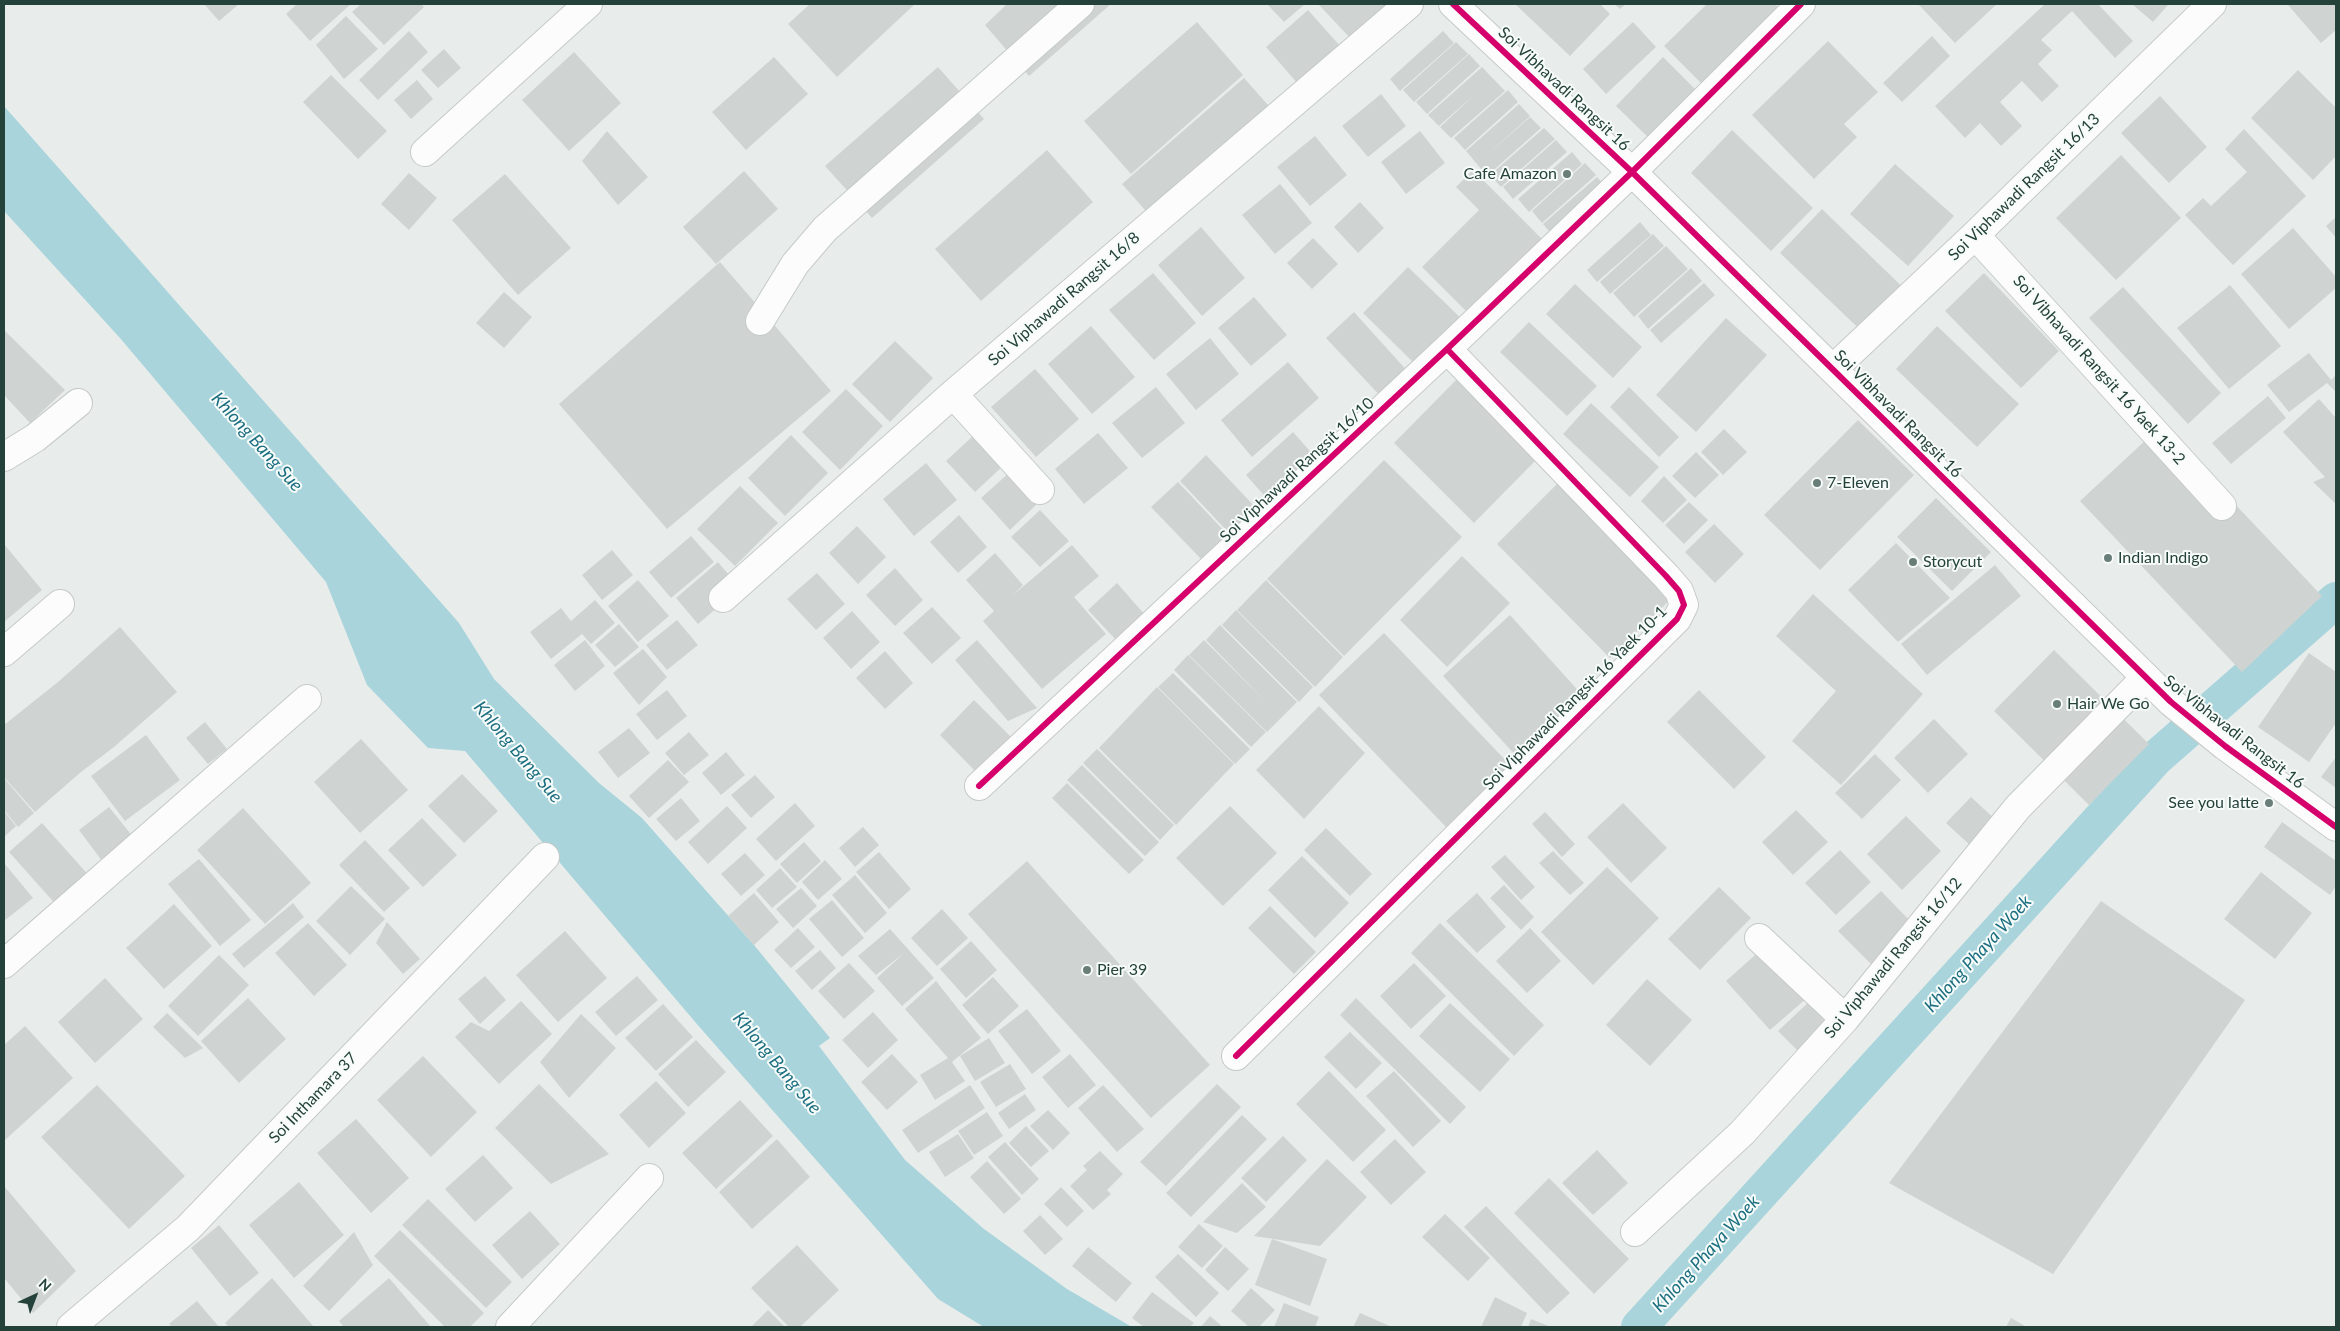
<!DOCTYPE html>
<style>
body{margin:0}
#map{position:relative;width:2340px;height:1331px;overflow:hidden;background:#e8edeb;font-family:Lato,sans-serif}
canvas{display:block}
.frame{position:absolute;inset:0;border:5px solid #24423a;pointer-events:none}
.north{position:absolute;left:10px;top:1271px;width:50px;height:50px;-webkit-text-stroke:4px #f7fbf9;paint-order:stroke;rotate:43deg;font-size:14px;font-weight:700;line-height:20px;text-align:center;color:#24423a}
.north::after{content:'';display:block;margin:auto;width:18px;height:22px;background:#24423a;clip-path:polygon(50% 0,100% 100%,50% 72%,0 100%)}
</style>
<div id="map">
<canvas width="2340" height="1331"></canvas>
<div class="frame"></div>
<div class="north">N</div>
</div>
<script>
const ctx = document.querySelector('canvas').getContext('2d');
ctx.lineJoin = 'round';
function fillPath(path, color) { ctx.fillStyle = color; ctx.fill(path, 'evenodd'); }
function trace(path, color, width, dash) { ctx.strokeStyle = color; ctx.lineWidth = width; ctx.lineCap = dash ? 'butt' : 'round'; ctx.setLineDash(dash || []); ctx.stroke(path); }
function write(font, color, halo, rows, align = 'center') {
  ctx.font = font + ' Lato,sans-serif'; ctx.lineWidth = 4; ctx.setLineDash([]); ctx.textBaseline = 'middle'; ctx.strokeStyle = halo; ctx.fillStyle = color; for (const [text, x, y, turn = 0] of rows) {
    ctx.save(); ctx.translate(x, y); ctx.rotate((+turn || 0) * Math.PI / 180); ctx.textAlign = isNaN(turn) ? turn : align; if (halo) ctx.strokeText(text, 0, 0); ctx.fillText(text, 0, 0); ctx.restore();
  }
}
fillPath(new Path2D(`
 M4,106L459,623L494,679L599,783L642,818L754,945L830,1038L819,1046L905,1160L984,1229L1067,1289L1132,1327H984L938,1299L696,1023L465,751L428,748L367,685L326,582L120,338L4,211Z`), '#a9d4db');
trace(new Path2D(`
 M1639,1327L2156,758L2336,600`), '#a9d4db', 36);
fillPath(new Path2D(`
 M204,4H239L219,21Z
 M297,4H351L310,41L286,14Z
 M361,4H421L424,7L384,45L352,12Z
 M810,4H915L837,77L788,24Z
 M1007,4H1111L1029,76L985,25Z
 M1267,4H1305L1284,22Z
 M1320,4H1393L1353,41L1319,5Z
 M1515,4H1600L1610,14L1570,56Z
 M1614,4H1626L1620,9Z
 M1707,4H1775L1778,7L1702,84L1664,46Z
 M1918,4H1997L1955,43Z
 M2045,4H2098L2133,41L2115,58L2072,11L2041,40L2052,50L2038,64L2059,86L2042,102L2022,81L2000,102L2022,126L2001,146L1980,123L1965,138L1935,106Z
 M2132,4H2169L2153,22Z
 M2289,4H2336V30L2321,43L2288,5Z
 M1308,10L1341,47L1298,84L1266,47Z
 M346,16L378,49L344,79L316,45Z
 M1197,22L1243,75L1131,174L1084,121Z
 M1633,22L1656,47L1606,94L1583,69Z
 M409,31L428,52L378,100L359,80Z
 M1443,31L1454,43L1400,91L1390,79Z
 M1932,36L1950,56L1902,102L1883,83Z
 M1828,41L1878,92L1844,124L1857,137L1814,179L1752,115Z
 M1456,42L1468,54L1414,102L1403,90Z
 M444,49L461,68L438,88L421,70Z
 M574,52L621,103L569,151L522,100Z
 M1469,54L1480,66L1427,114L1416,102Z
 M774,57L808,94L746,150L712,112Z
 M1663,57L1701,95L1654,143L1616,106Z
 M938,67L984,119L872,218L825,166Z
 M1482,67L1505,91L1451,138L1440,127L1474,95L1439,126L1428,115Z
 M2298,70L2336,108V156L2313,180L2251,118Z
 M331,75L387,131L358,159L303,102Z
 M1244,78L1275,113L1153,219L1122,184Z
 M417,80L433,99L411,119L394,100Z
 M1508,90L1518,102L1465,150L1454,138Z
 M1381,94L1406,126L1368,157L1342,126Z
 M2160,96L2207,147L2169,183L2121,133Z
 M1519,104L1530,116L1486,156L1530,117L1541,128L1487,176L1466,151Z
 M1544,128L1555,139L1501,187L1490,175Z
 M2244,129L2306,196L2233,265L2185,215L2203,198L2211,206L2247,172L2225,149Z
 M1732,130L1813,208L1771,251L1691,173Z
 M607,131L648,177L618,205L582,161Z
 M1420,131L1445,163L1406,194L1381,162Z
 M1315,136L1347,175L1310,206L1277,167Z
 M1556,140L1567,152L1513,199L1503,187Z
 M1047,150L1093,202L981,301L935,249Z
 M1572,152L1582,164L1529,212L1518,199Z
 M2121,155L2181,218L2116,280L2056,218Z
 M1585,163L1596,175L1542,223L1532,211Z
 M1895,164L1954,216L1908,266L1850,214Z
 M1473,170L1544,241L1471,316L1422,267L1479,210L1456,187Z
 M744,171L778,209L716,264L683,227Z
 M409,173L437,198L409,230L381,204Z
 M505,174L571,248L518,295L452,220Z
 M1597,177L1608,189L1554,237L1543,224Z
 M1280,184L1312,223L1275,254L1242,215Z
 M1360,202L1384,228L1358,253L1334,227Z
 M1822,209L1918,302L1876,345L1780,253Z
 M2336,217V238L2326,226Z
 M1640,222L1651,235L1597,282L1587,270Z
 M1201,227L1245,278L1202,316L1158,265Z
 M2293,228L2336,277V288L2289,329L2241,274Z
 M1653,234L1664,246L1610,294L1600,282Z
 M1313,238L1338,264L1312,289L1287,263Z
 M1666,246L1688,269L1634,317L1613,293Z
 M720,262L831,391L667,529L559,404Z
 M1408,267L1465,322L1419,368L1363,313Z
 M1691,268L1702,281L1648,329L1638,316Z
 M1153,273L1196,323L1154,360L1109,310Z
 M1984,273L2059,351L2021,388L1945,311Z
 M1704,283L1715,295L1661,343L1650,330Z
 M1575,284L1642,347L1613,378L1546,314Z
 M2230,285L2281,346L2229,389L2177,328Z
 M2123,287L2221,393L2188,424L2089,318Z
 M504,292L532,317L504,348L476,323Z
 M1254,297L1287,335L1251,366L1218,328Z
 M1354,312L1411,375L1384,400L1326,338Z
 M1726,318L1767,355L1696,432L1656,395Z
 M1529,322L1597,386L1567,416L1500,352Z
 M1091,326L1135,377L1092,414L1048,364Z
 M1937,326L2019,404L1977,447L1896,369Z
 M4,330L65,390L30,423L4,395Z
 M1210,338L1239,374L1196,410L1166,374Z
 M895,341L933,378L890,422L852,384Z
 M2309,353L2331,380L2336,375V392L2327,383L2289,412L2267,385Z
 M1288,362L1319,398L1252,457L1221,420Z
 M1035,369L1079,419L1036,457L991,407Z
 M1458,378L1538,458L1474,523L1394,443Z
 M1156,387L1185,423L1142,458L1112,423Z
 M1629,387L1679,437L1659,457L1610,407Z
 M846,389L883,426L840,470L802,432Z
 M2268,396L2286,418L2231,464L2212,443Z
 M2319,399L2336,418V504L2313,482L2325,477L2283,432Z
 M1591,403L1659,467L1630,497L1563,434Z
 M1858,420L1914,475L1820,570L1764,515Z
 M2161,426L2322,596L2242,672L2080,501Z
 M1724,429L1747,452L1723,475L1701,452Z
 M1293,432L1317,459L1270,502L1246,475Z
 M1098,433L1128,468L1084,504L1055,469Z
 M975,434L1003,466L975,492L946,461Z
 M791,435L828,473L785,516L748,478Z
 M1696,452L1719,475L1695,498L1672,476Z
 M1206,455L1257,509L1230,534L1180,481Z
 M1384,460L1462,537L1344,656L1267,579Z
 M926,463L957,500L914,536L883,499Z
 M1010,472L1038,503L1010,530L981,498Z
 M1664,476L1687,500L1663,523L1641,501Z
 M1561,480L1675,595L1610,658L1497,544Z
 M1178,482L1228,535L1202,560L1151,507Z
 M740,486L778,523L735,566L697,529Z
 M1936,498L1991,552L1952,591L1897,537Z
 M1689,502L1708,520L1684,544L1665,525Z
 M1040,510L1069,541L1040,567L1011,537Z
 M959,515L987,547L958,573L930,542Z
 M1714,524L1744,554L1715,583L1685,552Z
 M857,526L886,557L858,584L829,553Z
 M691,536L714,562L671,598L649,572Z
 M1896,543L1950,598L1898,642L1848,590Z
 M4,544L42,590L4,622Z
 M1072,545L1099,576L1074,597L1106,634L1042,689L983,621L994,611L966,580L995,553L1023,585L1013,595Z
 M612,550L633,575L602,600L582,575Z
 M1462,556L1510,603L1447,667L1400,620Z
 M718,562L740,588L698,624L676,598Z
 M1995,565L2021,596L1927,675L1901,644Z
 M895,568L923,600L895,626L866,595Z
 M817,573L845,604L816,630L787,599Z
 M638,580L669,616L638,642L608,606Z
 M1266,580L1343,657L1315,687L1237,610Z
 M1117,583L1145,615L1117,641L1088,610Z
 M1813,594L1923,694L1841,785L1792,741L1836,691L1776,636Z
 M595,600L615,623L591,644L582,634L551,659L530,632L561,608L571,621Z
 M932,607L961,638L932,664L903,633Z
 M1236,610L1313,687L1299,702L1222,625Z
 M852,611L880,642L851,669L823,638Z
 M1510,615L1584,697L1517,757L1443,676Z
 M677,620L698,645L667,670L646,645Z
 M619,624L639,647L615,667L595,645Z
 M1220,625L1297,702L1267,732L1189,655L1204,640L1265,701L1206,640Z
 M120,627L177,692L114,747L81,772L35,812L4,777V725L58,682Z
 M1384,633L1511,766L1447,828L1319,695Z
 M585,640L605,666L575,691L554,665Z
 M977,640L1037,708L1008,721L955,660Z
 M643,649L667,677L639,705L613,673Z
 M2054,650L2149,744L2089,805L1994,711Z
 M885,651L913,683L885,709L856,678Z
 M2309,653L2336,672V723L2309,762L2258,727Z
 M1188,655L1266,732L1251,747L1174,670Z
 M1173,673L1250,749L1235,764L1158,687Z
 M1157,687L1234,764L1176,825L1099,748Z
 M667,690L687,716L657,740L636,714Z
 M1699,690L1766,757L1734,789L1667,722Z
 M974,700L1012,738L977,773L940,735Z
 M1319,706L1365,753L1304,819L1256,770Z
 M1934,719L1968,754L1928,793L1894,758Z
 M205,722L227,749L208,764L186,738Z
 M629,728L650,753L618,778L598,752Z
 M689,732L709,755L684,775L665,753Z
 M146,735L180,780L125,821L91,776Z
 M361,739L408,790L360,833L314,782Z
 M1097,749L1174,825L1160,840L1083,763Z
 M726,752L745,775L721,795L702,773Z
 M1875,754L1901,780L1862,819L1835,793Z
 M2336,757V788L2321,777Z
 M668,760L689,782L649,818L629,796Z
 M1082,765L1159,842L1145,856L1067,780Z
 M462,774L498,811L464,843L428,806Z
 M755,775L775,797L751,818L731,795Z
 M4,778L34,813L18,827L4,810Z
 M1067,783L1144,860L1129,874L1052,798Z
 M1971,797L1997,821L1972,847L1946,823Z
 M681,798L700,821L676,841L656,819Z
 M795,803L815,826L776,861L756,839Z
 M1623,803L1667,848L1631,883L1587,837Z
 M727,806L747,828L708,864L688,842Z
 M1230,806L1277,853L1223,906L1176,858Z
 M109,807L146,853L114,877L79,830Z
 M243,808L311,883L265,924L197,850Z
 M1796,810L1828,842L1793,875L1762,842Z
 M4,811L16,826L4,837Z
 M1545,812L1575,844L1562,857L1532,824Z
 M1906,816L1941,851L1902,890L1867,854Z
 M422,818L457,855L423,887L388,850Z
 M2282,822L2336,861V886L2330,895L2264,847Z
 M42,823L92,879L59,908L9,852Z
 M863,827L879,845L855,867L839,848Z
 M1326,828L1372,874L1350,896L1304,850Z
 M365,840L410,888L384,912L339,865Z
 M804,842L821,861L797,883L780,864Z
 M1840,850L1871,882L1836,915L1805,883Z
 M1553,851L1584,883L1570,895L1539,863Z
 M879,852L911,889L889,909L856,872Z
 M745,853L765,875L741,896L721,874Z
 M1505,855L1535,887L1521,900L1491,867Z
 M1302,856L1349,903L1315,938L1268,890Z
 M199,859L251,920L220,946L168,884Z
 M825,860L842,879L818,900L802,882Z
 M1027,861L1210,1065L1151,1118L968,914Z
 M4,863L33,898L4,921Z
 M1607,867L1659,918L1593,985L1541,932Z
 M780,868L797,887L772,908L756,890Z
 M2261,872L2312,913L2275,959L2224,919Z
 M855,875L887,913L865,933L832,895Z
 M1504,885L1534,917L1521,930L1490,898Z
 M351,886L385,919L350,955L316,921Z
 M1719,887L1751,918L1700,970L1668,939Z
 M801,888L817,906L793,928L776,909Z
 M1881,891L1915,926L1873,966L1838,931Z
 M754,893L779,922L754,945L728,916Z
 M1477,893L1506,927L1477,953L1446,921Z
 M832,900L864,938L842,957L809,919Z
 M2101,901L2245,1000L2053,1274L1889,1183Z
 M293,903L304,917L244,968L232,954Z
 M174,904L212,946L164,989L126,948Z
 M1270,906L1316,952L1294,974L1248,928Z
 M942,909L968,938L937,966L911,938Z
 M387,922L420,959L403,974L376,943Z
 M308,923L347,965L314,996L275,953Z
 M1440,923L1544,1025L1514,1056L1411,953Z
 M798,928L815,947L791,968L774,950Z
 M1530,928L1561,961L1527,993L1496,961Z
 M890,929L934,978L902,1006L877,978L904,953L876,975L858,956Z
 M565,931L607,978L558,1022L516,975Z
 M971,941L997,970L966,998L940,969Z
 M1764,947L1808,997L1770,1030L1726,981Z
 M820,950L836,968L812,990L795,971Z
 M219,955L249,985L198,1036L168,1006Z
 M849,963L875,991L844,1019L818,991Z
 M1414,963L1446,996L1411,1029L1380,996Z
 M485,976L506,1000L480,1024L458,999Z
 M637,976L658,1000L616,1036L595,1012Z
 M993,977L1019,1006L988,1034L962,1005Z
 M105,978L143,1019L95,1063L58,1022Z
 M1647,979L1692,1020L1650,1066L1606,1025Z
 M936,981L981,1038L952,1062L965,1081L935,1100L920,1075L948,1058L905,1009Z
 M248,998L286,1039L239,1083L201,1041Z
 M1356,998L1466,1107L1450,1124L1340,1015Z
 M1813,998L1844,1031L1810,1063L1778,1031Z
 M521,1001L552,1034L499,1084L455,1037L471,1022L489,1031Z
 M1450,1003L1510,1059L1480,1092L1419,1036Z
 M663,1004L693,1037L656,1071L625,1038Z
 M1027,1009L1061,1051L1032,1074L998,1031Z
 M873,1012L898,1040L868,1068L842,1040Z
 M167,1013L203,1048L185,1058L153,1027Z
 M581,1014L616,1048L569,1098L540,1062Z
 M25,1026L73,1078L4,1141V1045Z
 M1350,1032L1382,1063L1356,1089L1324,1057Z
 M989,1038L1005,1063L975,1081L960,1056Z
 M696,1040L726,1072L688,1107L658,1074Z
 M892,1054L918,1082L887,1110L861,1082Z
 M1070,1054L1096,1085L1068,1108L1042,1077Z
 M423,1056L477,1112L431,1157L377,1100Z
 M1010,1064L1026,1089L996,1107L980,1082Z
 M1329,1071L1386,1130L1353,1162L1296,1104Z
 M1394,1071L1441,1121L1413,1147L1366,1096Z
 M656,1081L686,1113L649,1148L619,1115Z
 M539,1084L609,1154L551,1184L495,1128Z
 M1217,1084L1241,1107L1166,1186L1140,1162Z
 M97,1085L185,1176L129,1229L41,1137Z
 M970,1085L985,1108L918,1153L902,1130Z
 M1103,1085L1144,1129L1117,1152L1078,1108Z
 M1025,1094L1036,1110L1009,1129L998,1113Z
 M740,1100L773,1136L716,1189L682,1153Z
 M1048,1110L1070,1133L1053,1150L1030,1126Z
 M987,1112L1003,1136L974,1155L958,1131Z
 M1242,1115L1267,1139L1191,1217L1166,1193Z
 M356,1119L409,1178L371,1213L317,1153Z
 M1026,1126L1049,1151L1031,1167L1009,1143Z
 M958,1134L974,1158L945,1177L929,1152Z
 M1283,1136L1307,1160L1266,1202L1241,1178Z
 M777,1139L810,1177L752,1229L719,1192Z
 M1395,1139L1426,1172L1391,1205L1360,1172Z
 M1005,1142L1039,1179L1022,1195L988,1157Z
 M1597,1150L1628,1183L1593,1215L1562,1183Z
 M1100,1151L1123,1174L1107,1190L1111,1194L1093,1210L1070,1186L1087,1170L1083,1166Z
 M483,1155L513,1188L475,1222L445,1189Z
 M1327,1159L1367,1197L1320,1246L1254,1236Z
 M987,1161L1021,1199L1004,1214L970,1177Z
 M1549,1178L1629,1259L1594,1294L1514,1213Z
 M299,1182L344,1235L294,1278L249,1225Z
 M1242,1183L1266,1207L1237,1233L1203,1222Z
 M4,1186L76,1271L33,1313L4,1278Z
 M1061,1187L1084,1211L1067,1227L1044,1204Z
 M428,1199L512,1282L486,1308L402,1225Z
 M1486,1206L1570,1293L1547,1314L1464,1227Z
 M530,1211L560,1244L522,1279L492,1245Z
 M1445,1214L1490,1258L1468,1281L1422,1237Z
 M1040,1215L1063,1239L1045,1255L1023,1231Z
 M1199,1224L1223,1246L1202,1268L1178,1247Z
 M219,1225L259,1273L230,1296L191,1248Z
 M400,1230L484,1313L470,1327H445L374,1256Z
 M354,1232L373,1265L329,1311L303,1286Z
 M1272,1239L1327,1259L1310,1306L1255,1285Z
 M797,1245L839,1290L800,1327H789L751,1288Z
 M1088,1247L1132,1283L1116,1302L1072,1266Z
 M1225,1247L1249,1269L1228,1291L1205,1270Z
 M1178,1254L1219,1293L1196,1317L1155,1277Z
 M272,1278L314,1327H229L225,1323Z
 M389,1278L431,1327H344L339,1321Z
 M1251,1288L1275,1310L1259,1327H1249L1231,1311Z
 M1152,1292L1194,1323L1190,1327H1144L1132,1318Z
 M1495,1297L1527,1313L1521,1327H1481Z
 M197,1301L219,1327H172L169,1324Z
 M1284,1303L1319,1317L1315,1327H1274Z
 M768,1310L785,1327H751Z
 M1360,1313L1392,1327H1353Z
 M1210,1316L1223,1327H1201Z
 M2011,1318L2027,1327H2006Z
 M1531,1319L1551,1327H1528Z`), '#cfd4d2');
const minor = new Path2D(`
 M425,152L588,4
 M1975,235L2222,506
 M760,321L795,264L825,229L1080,4
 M1833,369L1975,235L2212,4
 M953,394L1040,490
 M4,457L35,438L78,403
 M723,598L953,394L1409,4
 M4,652L60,604
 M979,786L1447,349L1632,172L1801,4
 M1759,938L1845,1019
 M4,964L307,699
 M1236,1056L1677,619L1684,605L1679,591L1666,576L1447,349
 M1635,1232L1742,1133L1845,1019L2018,807L2145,678
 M71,1327L188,1228L545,857
 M510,1327L649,1178`);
const tertiary = new Path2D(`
 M1453,4L1632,172L2171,702L2225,746L2336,827`);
trace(minor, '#c5cac8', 30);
trace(tertiary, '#c5cac8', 30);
trace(minor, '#fcfcfc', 28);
trace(tertiary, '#fcfcfc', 28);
trace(new Path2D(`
 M1453,4L1632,172L2171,702L2225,746L2336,827
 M979,786L1447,349L1632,172L1801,4
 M1236,1056L1677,619L1684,605L1679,591L1666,576L1447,349`), '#d6006c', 6);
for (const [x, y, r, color] of [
 [1567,174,5,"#697e78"],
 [1817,483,5,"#697e78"],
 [2108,558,5,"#697e78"],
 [1913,562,5,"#697e78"],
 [2057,704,5,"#697e78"],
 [2269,803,5,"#697e78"],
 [1087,970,5,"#697e78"]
]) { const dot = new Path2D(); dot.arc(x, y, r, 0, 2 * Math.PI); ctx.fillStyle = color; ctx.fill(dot); trace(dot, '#f7fbf9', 2); }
write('16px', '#24423a', '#f7fbf9', [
 ["Soi Vibhavadi Rangsit 16",1564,89,43],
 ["Soi Viphawadi Rangsit 16/13",2024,187,-44],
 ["Soi Viphawadi Rangsit 16/8",1064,299,-41],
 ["Soi Vibhavadi Rangsit 16 Yaek 13-2",2099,370,48],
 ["Soi Vibhavadi Rangsit 16",1898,414,45],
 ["Soi Viphawadi Rangsit 16/10",1297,470,-43],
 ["Soi Viphawadi Rangsit 16 Yaek 10-1",1575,698,-45],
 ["Soi Vibhavadi Rangsit 16",2234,732,38],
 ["Soi Viphawadi Rangsit 16/12",1893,958,-50],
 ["Soi Inthamara 37",313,1098,-46]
]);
write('16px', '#24423a', '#f7fbf9', [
 ["Cafe Amazon",1557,174,"right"],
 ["7-Eleven",1827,483],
 ["Indian Indigo",2118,558],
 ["Storycut",1923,562],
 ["Hair We Go",2067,704],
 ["See you latte",2259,803,"right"],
 ["Pier 39",1097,970]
], 'left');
write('italic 18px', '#1c6f80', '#f7fbf9', [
 ["Khlong Bang Sue",257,442,48],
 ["Khlong Bang Sue",518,752,50],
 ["Khlong Phaya Woek",1978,954,-48],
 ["Khlong Bang Sue",777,1063,50],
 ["Khlong Phaya Woek",1706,1254,-48]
]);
</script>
